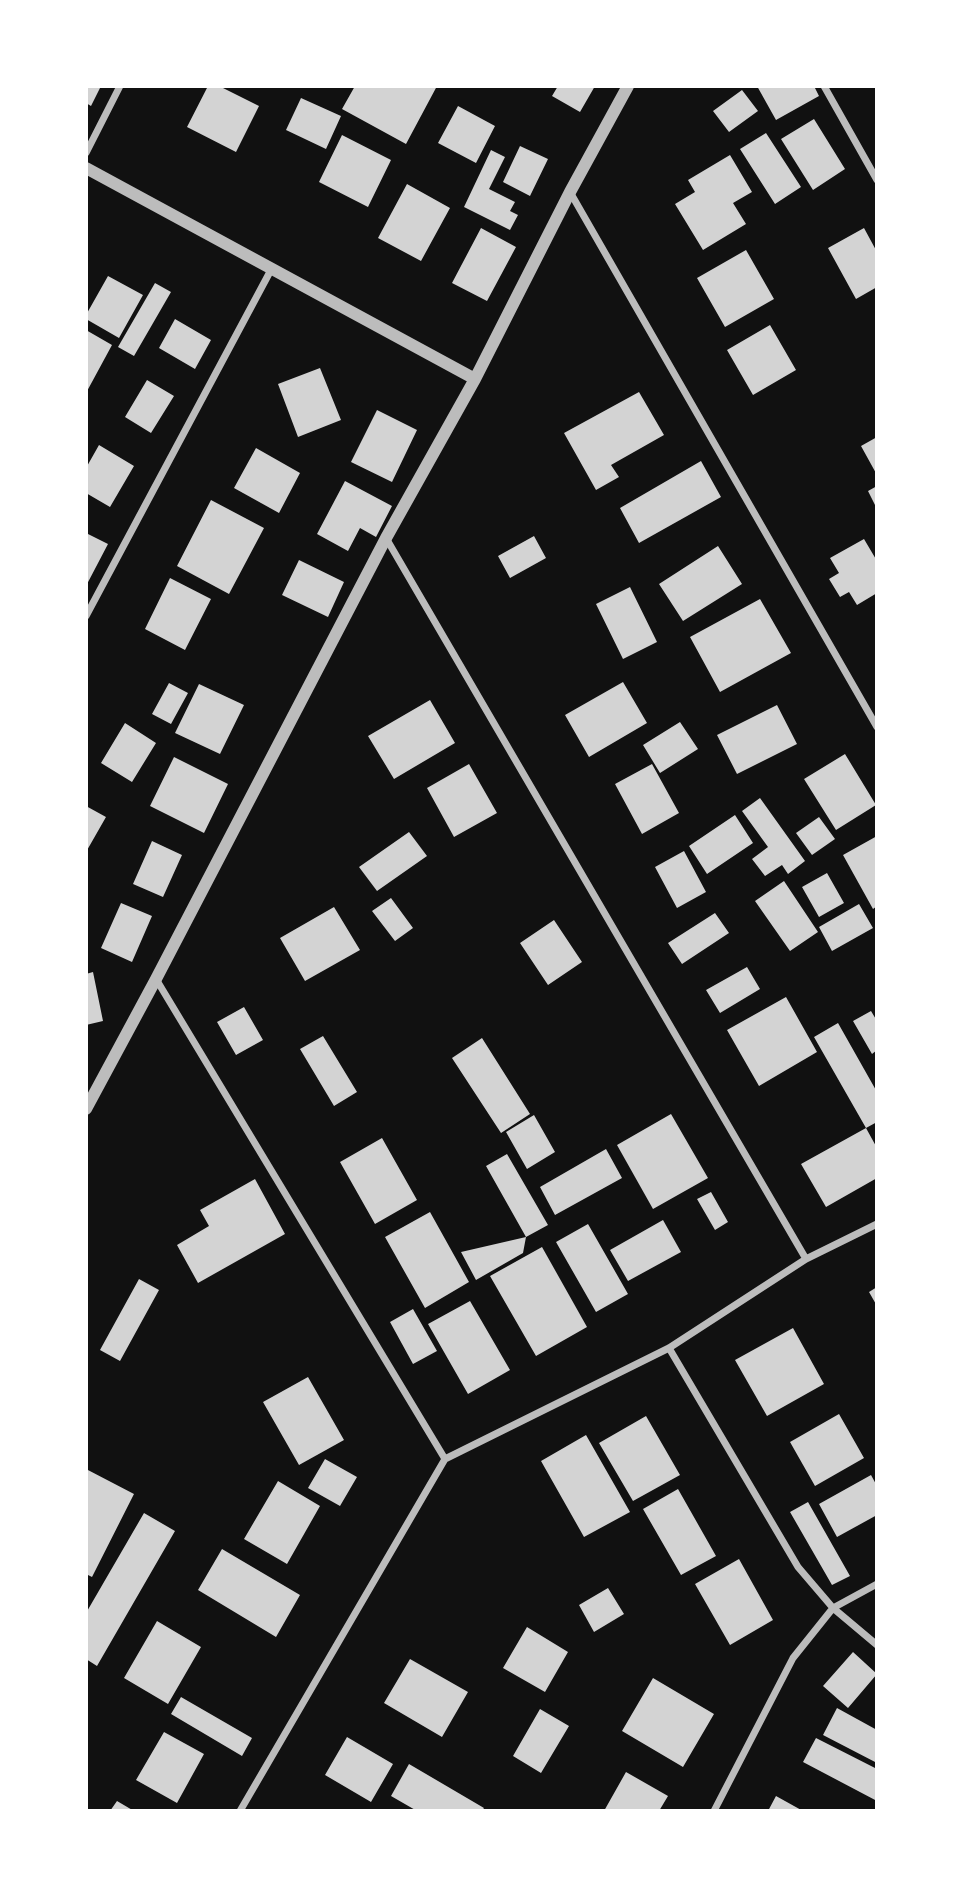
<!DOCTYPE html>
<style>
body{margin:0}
#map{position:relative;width:963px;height:1897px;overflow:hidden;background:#111;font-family:Arial,sans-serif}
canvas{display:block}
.frame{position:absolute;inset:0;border:88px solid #fff;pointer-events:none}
</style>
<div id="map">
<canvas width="963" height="1897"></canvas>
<div class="frame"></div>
</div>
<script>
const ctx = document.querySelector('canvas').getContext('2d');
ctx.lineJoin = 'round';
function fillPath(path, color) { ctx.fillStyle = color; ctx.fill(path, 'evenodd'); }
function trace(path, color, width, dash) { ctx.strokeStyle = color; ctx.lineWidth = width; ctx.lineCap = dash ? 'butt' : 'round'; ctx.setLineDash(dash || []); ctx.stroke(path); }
fillPath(new Path2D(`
 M86,86H101L91,106L86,103Z
 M208,86H219L259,106L236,152L187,127Z
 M355,86H437L406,144L342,109Z
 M558,86H595L580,112L552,96Z
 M757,86H814L819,96L776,120Z
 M742,90L758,111L729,132L713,111Z
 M301,98L341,116L326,149L286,130Z
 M458,106L495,126L476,163L438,143Z
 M814,119L845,169L813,190L781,139Z
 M766,133L801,187L775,204L740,149Z
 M342,135L391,160L368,207L319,182Z
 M520,146L548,159L530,196L503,182Z
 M491,150L505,157L489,189L515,202L510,211L518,215L510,230L464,207Z
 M730,155L752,192L733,203L746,224L703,250L675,204L695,192L688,180Z
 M407,184L450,208L421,261L378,238Z
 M481,228L516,247L487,301L452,283Z
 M864,228L877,252V287L856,299L828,248Z
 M746,250L774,299L725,327L697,278Z
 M108,276L143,295L119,338L86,319V315Z
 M155,283L171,292L134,356L118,347Z
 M175,319L211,340L195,369L159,348Z
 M770,325L796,370L753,395L727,350Z
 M86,330L112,345L86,393Z
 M320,368L341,420L298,437L278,384Z
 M147,380L174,396L151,433L125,417Z
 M639,392L664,435L611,465L619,477L596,490L564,433Z
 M377,410L417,430L392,482L351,462Z
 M877,437V475L861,446Z
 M99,445L134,466L110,507L86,493V468Z
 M256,448L300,473L279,513L234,488Z
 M701,461L721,497L639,543L620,508Z
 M345,481L392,506L376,537L360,528L348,551L317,534Z
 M877,486V509L868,491Z
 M211,500L264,528L229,594L177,566Z
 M86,533L108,544L86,586Z
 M534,536L546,558L510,578L498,556Z
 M864,539L877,561V593L857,605L849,592L840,597L829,579L839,573L830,558Z
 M718,546L742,584L683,621L659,584Z
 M299,560L344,582L328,617L282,595Z
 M170,578L211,599L185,650L145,629Z
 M630,587L657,642L623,659L596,604Z
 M760,599L791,653L720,692L690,637Z
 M623,682L647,723L589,757L565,715Z
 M169,683L188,693L171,724L152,714Z
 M199,684L244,705L220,754L175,733Z
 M430,700L455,743L394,779L368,736Z
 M777,705L797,744L737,774L717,735Z
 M680,722L698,749L660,773L643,745Z
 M125,723L156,743L132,782L101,763Z
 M845,754L876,805L836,830L804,779Z
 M174,757L228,784L204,833L150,806Z
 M469,764L497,813L454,837L427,788Z
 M652,764L679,813L642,834L615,784Z
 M760,798L805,861L788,874L782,865L765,876L752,859L768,847L742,811Z
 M86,806L106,817L86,852Z
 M735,815L753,843L707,874L689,846Z
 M819,817L835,839L812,855L796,833Z
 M409,832L427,856L377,891L359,867Z
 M877,836V906L873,909L843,855Z
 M152,841L182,855L163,897L133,884Z
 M684,851L706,892L677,908L655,867Z
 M827,873L844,903L819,917L802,887Z
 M784,881L818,932L790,951L755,901Z
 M391,898L413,928L395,941L372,911Z
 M121,903L152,916L132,962L101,948Z
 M859,904L873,928L832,951L819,927Z
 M334,907L360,950L305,981L280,938Z
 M715,913L729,933L682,964L668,943Z
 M554,920L582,962L548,985L520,943Z
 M747,967L760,989L720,1013L706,990Z
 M93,972L103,1021L86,1025V974Z
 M786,997L817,1052L759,1086L727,1030Z
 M244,1007L263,1040L236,1055L217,1022Z
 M871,1011L877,1021V1050L872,1054L853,1021Z
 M838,1023L877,1092V1122L866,1128L814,1037Z
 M323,1036L357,1092L334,1106L300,1049Z
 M482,1038L530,1114L501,1133L452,1058Z
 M671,1114L708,1178L653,1209L617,1145Z
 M534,1115L555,1152L527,1169L506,1132Z
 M866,1128L877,1148V1178L826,1207L801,1164Z
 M382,1138L417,1200L375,1224L340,1162Z
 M606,1149L622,1178L555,1215L540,1187Z
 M507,1154L548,1225L526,1237L486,1166Z
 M255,1179L285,1234L198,1283L177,1245L209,1226L200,1210Z
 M711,1192L728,1222L715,1230L697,1199Z
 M430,1212L469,1282L425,1308L385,1237Z
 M663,1220L681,1252L628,1281L610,1250Z
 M588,1224L628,1294L596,1312L556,1242Z
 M526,1237L523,1253L476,1280L461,1252Z
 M542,1247L587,1327L536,1356L490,1276Z
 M139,1279L159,1290L120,1361L100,1350Z
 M877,1287V1306L869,1292Z
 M470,1301L510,1370L468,1394L428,1324Z
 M413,1309L437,1351L413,1364L390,1322Z
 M793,1328L824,1384L767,1416L735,1360Z
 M308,1377L344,1440L299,1465L263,1402Z
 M839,1414L864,1458L815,1486L790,1442Z
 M646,1416L680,1475L633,1501L599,1443Z
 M586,1435L630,1512L584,1537L541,1461Z
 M325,1459L357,1477L340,1506L308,1488Z
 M86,1469L134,1494L92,1577L86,1574Z
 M871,1475L877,1486V1515L837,1537L819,1504Z
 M278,1481L320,1506L287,1564L244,1539Z
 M678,1489L716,1556L681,1575L643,1509Z
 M808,1502L850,1576L832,1585L790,1512Z
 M144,1513L175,1531L97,1666L86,1659V1613Z
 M222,1549L300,1595L276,1637L198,1590Z
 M739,1559L773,1620L730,1645L695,1584Z
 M608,1588L624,1614L594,1632L579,1605Z
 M157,1621L201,1647L168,1704L124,1678Z
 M527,1627L568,1652L545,1692L503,1668Z
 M853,1652L877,1674L848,1708L823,1686Z
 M410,1659L468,1692L442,1737L384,1703Z
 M653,1678L714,1714L683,1767L622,1731Z
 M181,1697L252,1738L242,1756L171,1714Z
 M837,1708L877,1730V1763L823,1735Z
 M540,1709L569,1726L541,1773L513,1756Z
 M164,1732L204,1754L177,1803L136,1780Z
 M347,1737L393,1764L371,1802L325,1775Z
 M816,1738L877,1769V1801L803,1762Z
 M409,1764L484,1808L482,1811H417L391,1796Z
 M626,1772L668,1796L659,1811H604Z
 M776,1796L803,1811H768Z
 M117,1801L134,1811H110Z`), '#d3d3d3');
trace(new Path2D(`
 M824,86L877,180
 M86,153L120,86
 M570,192L877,727
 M386,538L806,1259
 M86,616L272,268
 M156,979L445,1459
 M669,1348L798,1567L833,1608L877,1645
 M240,1811L445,1459L669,1348L806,1259L877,1224
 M714,1811L793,1658L833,1608L877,1584`), '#bcbcbc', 7);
trace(new Path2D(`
 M86,168L475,379
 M86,1109L156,979L386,538L475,379L570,192L628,86`), '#bcbcbc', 12);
</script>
